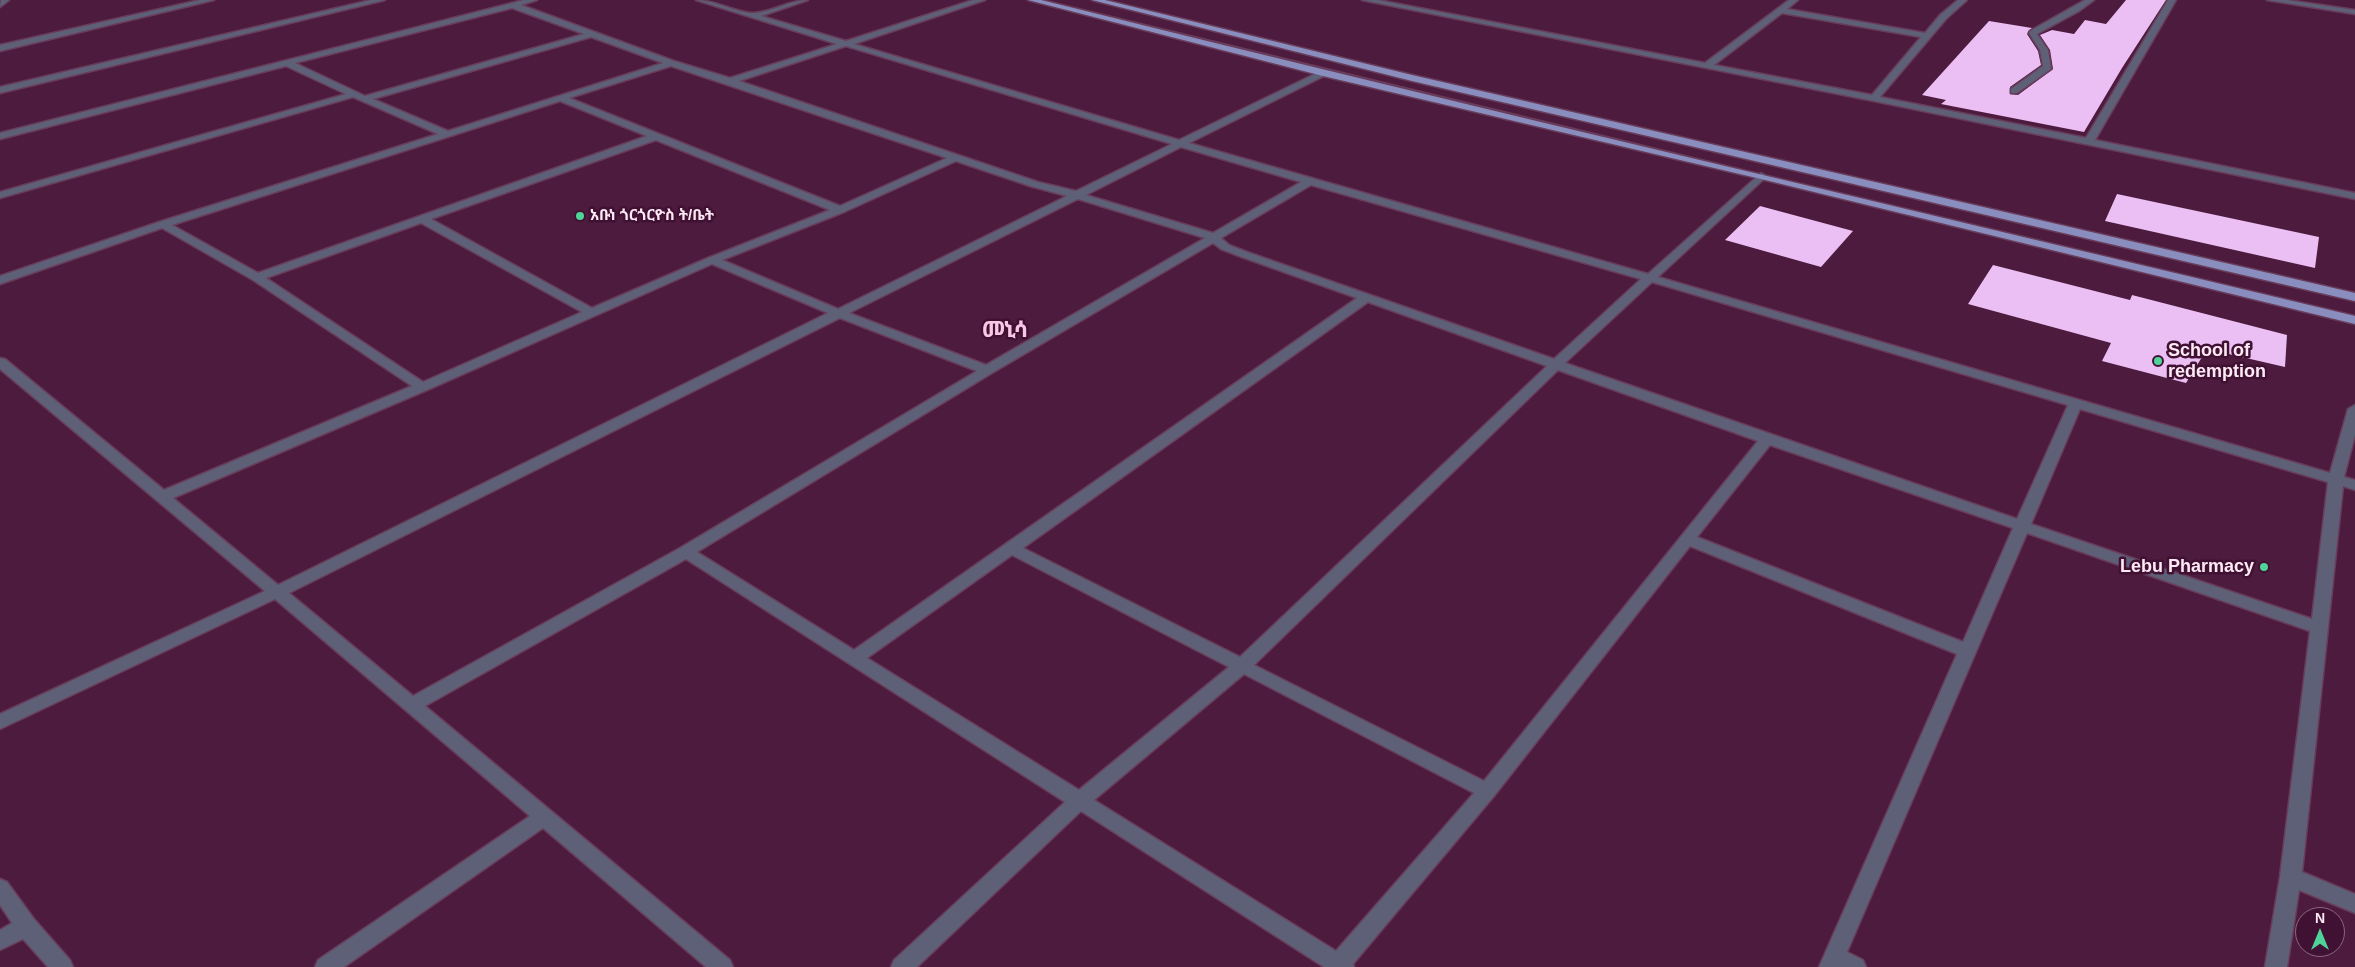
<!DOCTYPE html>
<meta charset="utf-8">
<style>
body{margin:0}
#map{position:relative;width:2355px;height:967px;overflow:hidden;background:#4c1b3d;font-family:Helvetica,sans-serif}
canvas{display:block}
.north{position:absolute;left:2295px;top:907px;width:50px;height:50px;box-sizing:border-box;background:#401133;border:1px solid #8b6780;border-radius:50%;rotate:0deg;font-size:14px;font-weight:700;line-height:20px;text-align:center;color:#fce9f4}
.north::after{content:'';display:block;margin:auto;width:18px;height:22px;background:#4fd399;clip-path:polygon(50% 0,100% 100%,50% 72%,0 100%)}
</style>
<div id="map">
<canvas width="2355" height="967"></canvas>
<div class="north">N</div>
</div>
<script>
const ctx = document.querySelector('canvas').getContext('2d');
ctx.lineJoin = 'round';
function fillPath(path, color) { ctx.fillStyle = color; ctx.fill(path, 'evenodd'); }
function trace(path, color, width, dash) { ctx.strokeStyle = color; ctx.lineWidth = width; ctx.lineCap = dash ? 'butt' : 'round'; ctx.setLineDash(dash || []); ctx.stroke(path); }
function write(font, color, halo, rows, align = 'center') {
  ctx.font = font + ' Helvetica,"Noto Sans Ethiopic",sans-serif'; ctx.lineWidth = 5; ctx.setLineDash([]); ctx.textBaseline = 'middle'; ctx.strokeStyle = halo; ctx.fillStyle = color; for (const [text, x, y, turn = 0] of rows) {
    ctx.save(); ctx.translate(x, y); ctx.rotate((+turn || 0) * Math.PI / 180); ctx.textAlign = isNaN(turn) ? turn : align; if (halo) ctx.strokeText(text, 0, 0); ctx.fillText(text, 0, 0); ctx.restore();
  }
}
fillPath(new Path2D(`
 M2126,0H2166L2122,68L2084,132L1941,104L1946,100L1922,95L1989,21L2032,28L2027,34L2038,51L2041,65L2010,87V94L2018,95L2053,69L2050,50L2040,35L2052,30L2074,34L2085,20L2106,24Z
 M2117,194L2319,237L2315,268L2105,221Z
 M1760,206L1853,231L1821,267L1725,240Z
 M1993,265L2130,300L2132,295L2287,335L2285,367L2207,349L2186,383L2102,361L2111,343L1968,304Z`), '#ebbff4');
const minor = new Path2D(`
 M9,0L0,7L1,0Z
 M200,0H214L0,51V45Z
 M371,0H385L0,93V87Z
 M524,0H537L521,5L674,61L730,78L837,44L696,0C715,0 740,14 754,13C773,12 789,0 808,0L761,16L846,41L973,0H985L854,44L1179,140L1323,70L1326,71V75L1189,143L1648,274L1761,173L1766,176L1765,178L1658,277L2330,473L2348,409L2355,405V435L2344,477L2355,480V490L2343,486L2302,872L2355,894V913L2299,890L2287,967H2265L2280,877L2310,631L2027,533L1847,952L1863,960L1866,967H1819L1957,654L1690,546L1494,796L1353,964L1354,967H1324L1081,811L917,967H891L894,960L1065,802L686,559L425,706L730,960L733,967H706L543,828L344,967H315L318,960L530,816L275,599L0,729V714L265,591L0,369V358L5,359L164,490L412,386L253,280L162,228L0,284V276L159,222L438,134L353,97L0,198V192L346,94L286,66L0,139V133ZM512,8L584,34L365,96L295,63ZM591,37L663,63L448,131L373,99ZM846,46L1172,144L1076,191L1038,182L739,81ZM671,66L947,158L840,206L569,98ZM560,101L647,136L258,273L172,225ZM656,140L830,210L708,258L592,308L431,219ZM1181,147L1301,182L1213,233L1086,195ZM956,161L1030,186L1067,196L838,309L722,260L844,212ZM1311,185L1641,279L1554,359L1247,252L1229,245L1221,238ZM1078,199L1205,238L986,365L849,313ZM421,223L582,312L423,382L266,278ZM1213,243L1221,249L1239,256L1357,298L854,650L697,552L992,373ZM712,264L828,313L278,585L173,498L427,390ZM1652,282L2068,405L2017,519L1565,363ZM1368,302L1547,366L1240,657L1023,548ZM840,318L977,371L680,548L413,696L289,593ZM1558,370L1758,441L1484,781L1254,665ZM2080,409L2328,482L2312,619L2031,524ZM1770,445L2013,528L1963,642L1697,537ZM1012,555L1229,667L1079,790L867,658ZM1244,674L1474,793L1336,951L1094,800Z
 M1362,0H1378L1705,63L1789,0H1798L1787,9L1925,33L1940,15L1958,0H1967L1946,19L1880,97L2086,138L2168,0H2176L2095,140L2355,193V199L1874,101ZM1782,13L1921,37L1872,95L1714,65Z
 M2085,0H2094L2079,11L2037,34L2048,50L2051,69L2017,93H2011V89L2043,66L2040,50L2029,33L2030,31Z
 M2267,0H2287L2355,10V14Z
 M0,879L7,882L34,919L70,960L73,967H48L23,939L0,950V930L12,923L0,905Z`);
const major = new Path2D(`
 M1028,0H1041C1478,109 1917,211 2355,316V324L1761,179L1323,76Z
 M1092,0H1105L1412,75L2355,293V301L1412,81Z`);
trace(minor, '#683c5a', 3);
trace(major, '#683c5a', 3);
fillPath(minor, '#5e6078');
fillPath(major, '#8a8ebf');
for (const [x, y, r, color] of [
 [580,216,5,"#4fd399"],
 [2158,361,5,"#4fd399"],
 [2264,567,5,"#4fd399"]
]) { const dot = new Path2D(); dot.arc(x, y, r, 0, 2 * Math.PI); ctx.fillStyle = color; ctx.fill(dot); trace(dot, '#401133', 2); }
write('bold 15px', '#fce9f4', '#401133', [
 ["አቡነ ጎርጎርዮስ ት/ቤት",590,216]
], 'left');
write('bold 18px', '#fce9f4', '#401133', [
 ["School of",2168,351],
 ["redemption",2168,372],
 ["Lebu Pharmacy",2254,567,"right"]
], 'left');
write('bold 22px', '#f9c7e6', '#401133', [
 ["መኒሳ",1005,331]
]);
</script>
